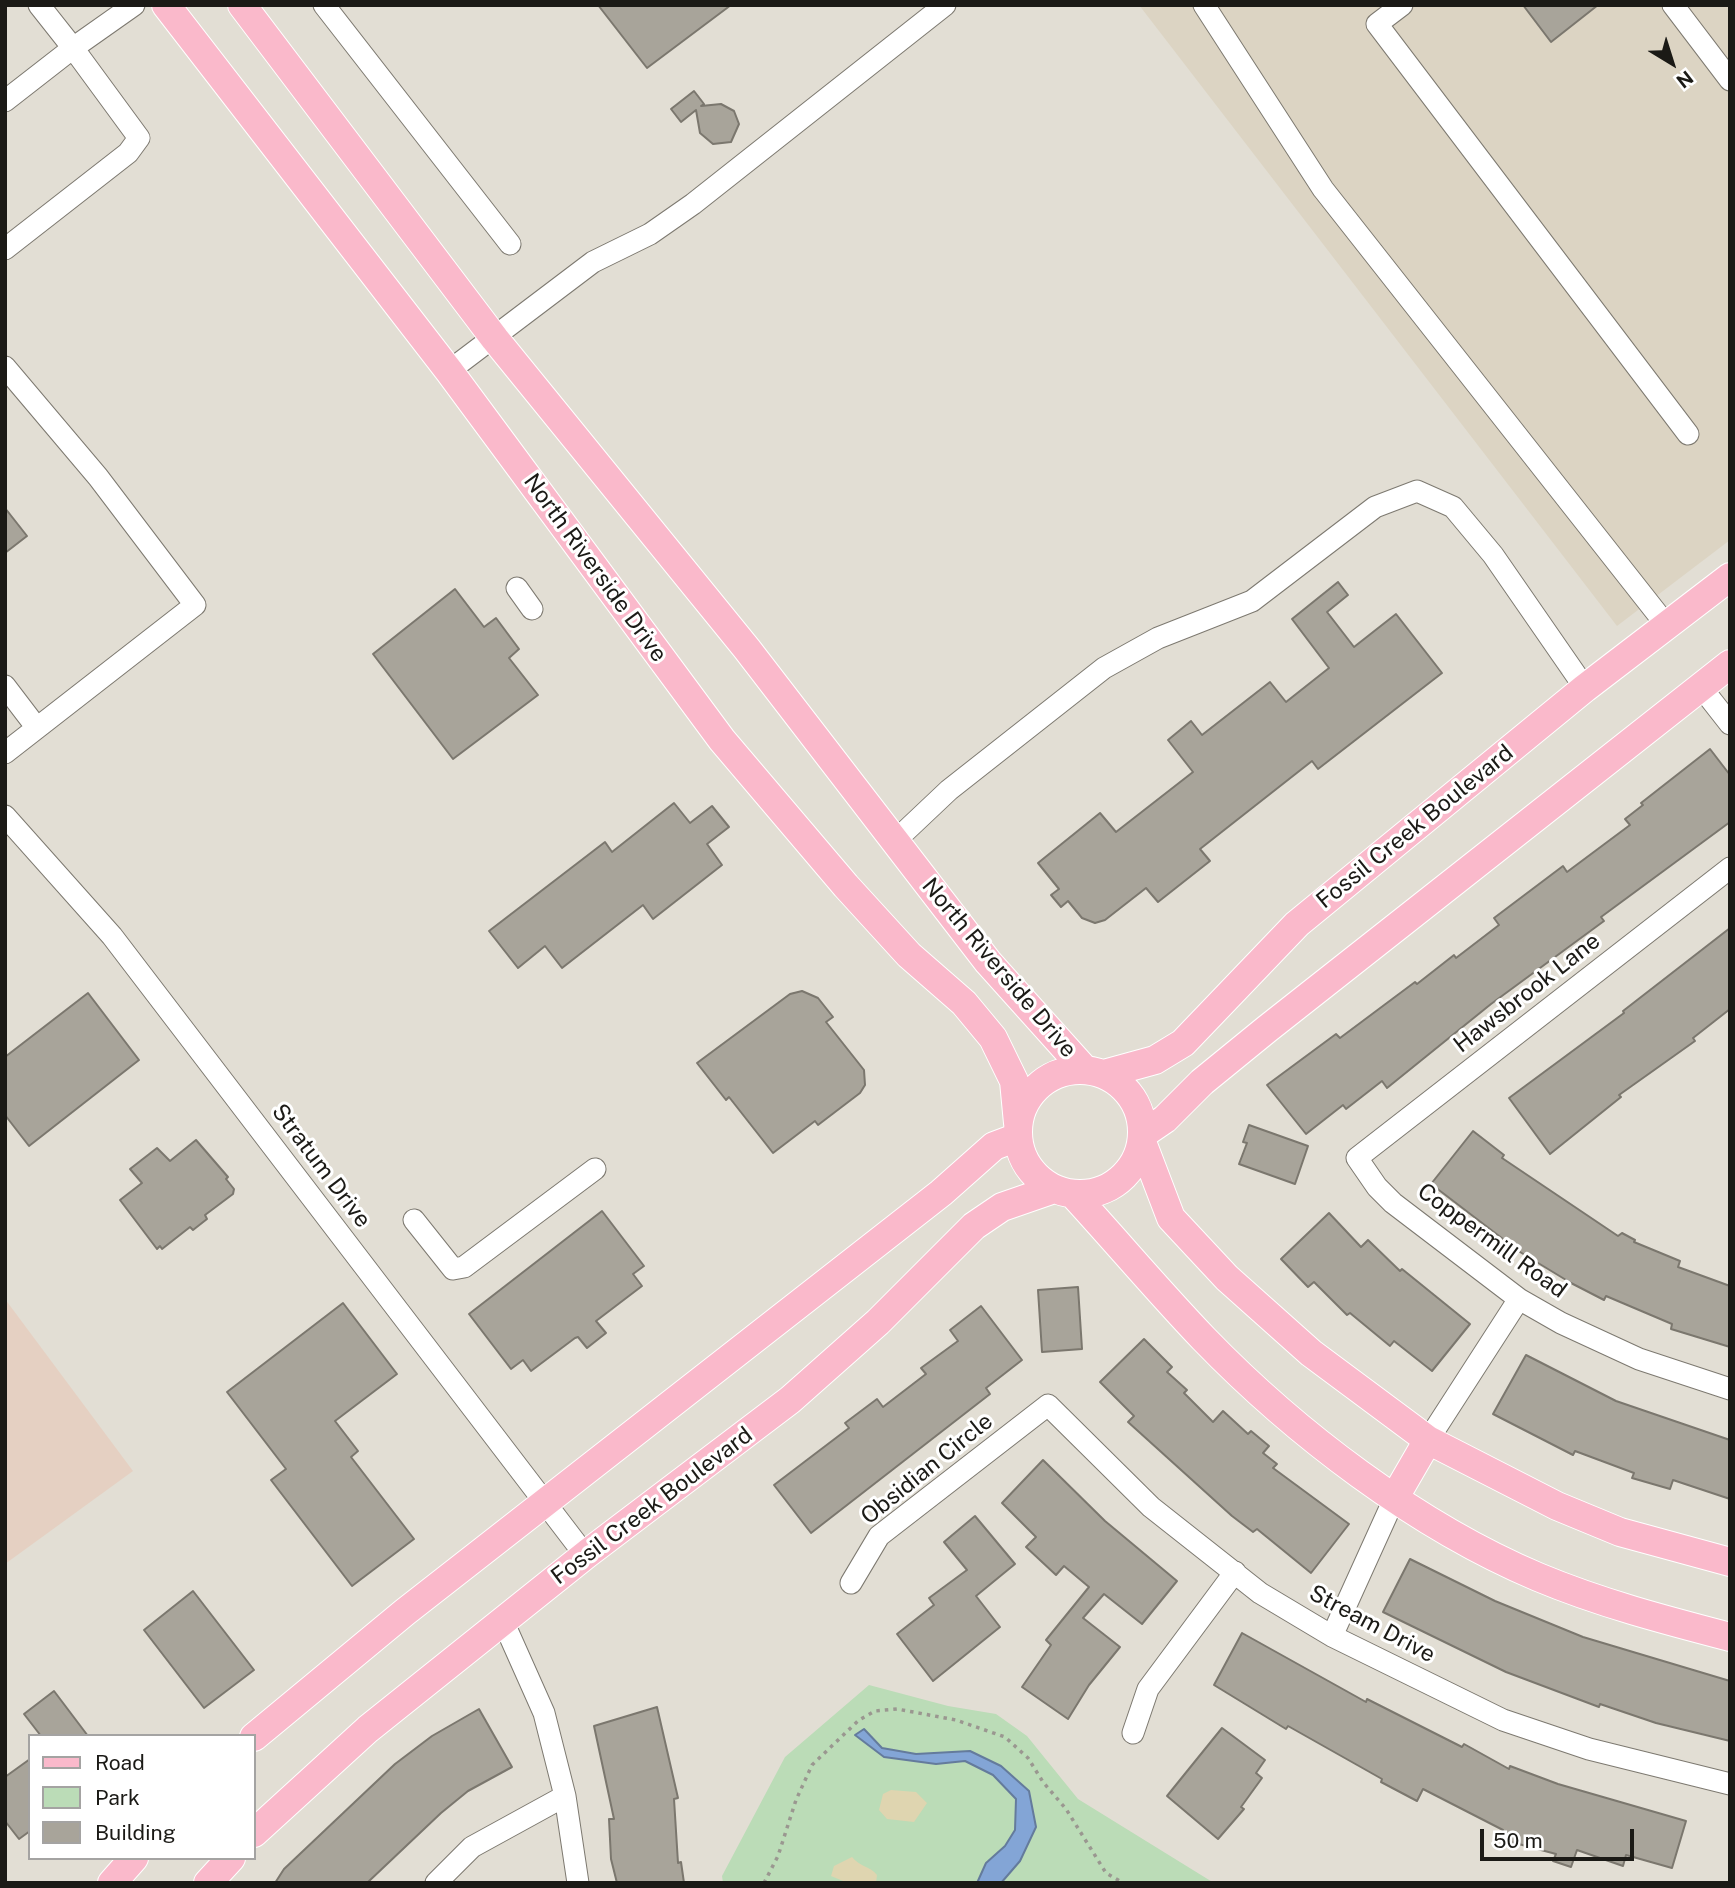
<!DOCTYPE html>
<style>
body{margin:0}
#map{position:relative;width:1735px;height:1888px;overflow:hidden;background:#e2ded4;font-family:"Public Sans",sans-serif}
canvas{display:block}
.frame{position:absolute;inset:0;border:7px solid #1b1a16;pointer-events:none}
.legend{position:absolute;left:28px;top:1734px;width:228px;height:126px;box-sizing:border-box;background:#fff;border:2px solid #a4a3a2;margin:0;padding:9px 12px;list-style:none;font-size:21px;color:#1b1a16}
.legend li{display:flex;align-items:center;gap:14px;height:35px}
.legend b{width:35px;border:2px solid #a4a3a2}
.north{position:absolute;left:1637px;top:28px;width:70px;height:70px;-webkit-text-stroke:5px #fff;paint-order:stroke;rotate:142deg;font-size:19px;font-weight:700;line-height:28px;text-align:center;color:#1b1a16}
.north::after{content:'';display:block;margin:auto;width:24px;height:32px;background:#1b1a16;clip-path:polygon(50% 0,100% 100%,50% 72%,0 100%)}
.scale{position:absolute;left:1480px;top:1829px;width:154px;height:32px;box-sizing:border-box;border:4px solid #1b1a16;border-top:0;padding-left:9px;font-size:21px;line-height:24px;white-space:nowrap;color:#1b1a16;-webkit-text-stroke:5px #fff;paint-order:stroke}
</style>
<div id="map">
<canvas width="1735" height="1888"></canvas>
<div class="frame"></div>
<ul class="legend">
<li><b style="height:9px;background:#fab9cb"></b>Road</li>
<li><b style="height:19px;background:#bbdcb7"></b>Park</li>
<li><b style="height:19px;background:#a8a49a"></b>Building</li>
</ul>
<div class="north">N</div>
<div class="scale">50 m</div>
</div>
<script>
const ctx = document.querySelector('canvas').getContext('2d');
ctx.lineJoin = 'round';
function fillPath(path, color) { ctx.fillStyle = color; ctx.fill(path, 'evenodd'); }
function trace(path, color, width, dash) { ctx.strokeStyle = color; ctx.lineWidth = width; ctx.lineCap = dash ? 'butt' : 'round'; ctx.setLineDash(dash || []); ctx.stroke(path); }
function write(font, color, halo, rows, align = 'center') {
  ctx.font = font + ' "Public Sans",sans-serif'; ctx.lineWidth = 6; ctx.setLineDash([]); ctx.textBaseline = 'middle'; ctx.strokeStyle = halo; ctx.fillStyle = color; for (const [text, x, y, turn = 0] of rows) {
    ctx.save(); ctx.translate(x, y); ctx.rotate((+turn || 0) * Math.PI / 180); ctx.textAlign = isNaN(turn) ? turn : align; if (halo) ctx.strokeText(text, 0, 0); ctx.fillText(text, 0, 0); ctx.restore();
  }
}
fillPath(new Path2D(`
 M5,1299L133,1471L5,1564Z`), '#e5d0c2');
fillPath(new Path2D(`
 M1139,5H1730V540L1617,626Z`), '#dcd4c3');
fillPath(new Path2D(`
 M869,1685L948,1706L996,1714L1027,1736L1078,1799L1214,1883H723L722,1876L785,1757Z`), '#bbdcb7');
fillPath(new Path2D(`
 M891,1790L916,1792L927,1803L914,1822L887,1819L879,1810L883,1794Z
 M852,1857C860,1867 870,1866 877,1875L876,1883H848L831,1876L834,1866Z`), '#dfd5b0');
const water = new Path2D(`
 M864,1729L882,1748L916,1754L970,1751L1001,1766L1029,1791L1036,1827L1020,1861L1001,1883H977L986,1863L1005,1846L1015,1830L1016,1799L993,1775L965,1761L936,1764L884,1757L855,1735Z`);
fillPath(water, '#83a5d6');
trace(water, '#647b9c', 2);
const building = new Path2D(`
 M598,5H731L647,68Z
 M1523,5H1598L1551,42Z
 M694,91L704,104L701,106L721,104L734,111L739,124L731,142L713,144L700,133L696,110L681,122L671,109Z
 M5,508L27,536L5,553Z
 M1338,582L1348,595L1327,612L1354,647L1396,614L1442,673L1318,769L1312,761L1200,849L1210,861L1158,902L1146,888L1105,920L1095,923L1082,918L1068,901L1061,907L1051,895L1059,889L1038,863L1100,813L1116,832L1193,772L1168,740L1191,721L1202,735L1270,682L1286,702L1329,668L1292,619Z
 M455,589L484,627L496,618L519,649L509,658L538,695L453,759L373,654Z
 M1710,749L1730,775V822L1601,917L1604,921L1491,1004L1387,1088L1382,1081L1346,1109L1343,1105L1306,1134L1267,1085L1336,1034L1340,1038L1415,982L1417,984L1454,955L1456,958L1499,925L1494,918L1563,866L1567,872L1630,825L1625,819L1643,805L1641,803Z
 M674,803L690,823L712,806L729,827L707,844L722,865L653,919L643,905L562,968L545,946L518,968L489,931L605,842L612,852Z
 M1730,928V1009L1693,1038L1695,1041L1619,1095L1621,1097L1550,1154L1509,1098L1624,1013L1623,1011Z
 M802,991L818,998L833,1017L826,1022L864,1070L865,1085L860,1093L818,1125L815,1121L773,1153L729,1097L726,1100L697,1063L790,994Z
 M88,993L139,1060L29,1146L5,1115V1057Z
 M1249,1125L1308,1146L1295,1184L1239,1164L1247,1143L1243,1142Z
 M1473,1131L1504,1155L1502,1158L1618,1236L1622,1233L1635,1240L1634,1242L1680,1261L1678,1267L1730,1286V1347L1671,1329L1672,1324L1606,1296L1604,1300L1571,1283L1520,1252L1431,1184Z
 M196,1140L228,1177L226,1179L234,1189L233,1194L205,1215L207,1219L193,1230L190,1227L162,1249L160,1246L157,1249L120,1200L142,1183L130,1169L157,1148L170,1161Z
 M602,1211L644,1266L633,1274L642,1286L596,1321L606,1333L587,1348L578,1337L575,1338L531,1371L523,1360L511,1369L469,1314Z
 M1329,1213L1361,1247L1368,1240L1400,1271L1402,1269L1470,1324L1432,1371L1394,1341L1390,1346L1350,1313L1347,1315L1314,1282L1308,1287L1281,1259Z
 M1078,1287L1082,1349L1042,1352L1038,1290Z
 M343,1303L397,1374L335,1421L358,1451L351,1457L414,1539L352,1586L271,1480L286,1469L227,1392Z
 M981,1306L1022,1360L986,1388L990,1394L811,1533L774,1485L849,1428L845,1423L877,1399L883,1407L926,1374L921,1368L958,1341L950,1330Z
 M1144,1339L1172,1367L1167,1372L1187,1390L1184,1393L1213,1422L1223,1411L1248,1434L1251,1431L1269,1446L1263,1453L1277,1464L1273,1468L1349,1524L1311,1573L1257,1529L1253,1532L1232,1516L1128,1422L1134,1416L1100,1382Z
 M1526,1355L1616,1401L1730,1440V1499L1673,1480L1670,1489L1632,1478L1634,1473L1575,1451L1573,1455L1493,1414Z
 M1043,1460L1105,1521L1177,1581L1142,1624L1104,1594L1083,1618L1120,1647L1089,1685L1068,1719L1022,1687L1051,1645L1046,1640L1089,1587L1064,1566L1056,1575L1026,1547L1036,1537L1002,1503Z
 M975,1516L1015,1564L976,1596L1000,1627L933,1681L897,1634L934,1605L929,1598L967,1570L944,1542Z
 M1410,1559L1495,1601L1583,1637L1730,1681V1741L1656,1723L1600,1704L1599,1707L1506,1672L1383,1612Z
 M193,1591L254,1670L204,1708L144,1630Z
 M1242,1633L1366,1702L1367,1699L1462,1747L1464,1744L1509,1769L1510,1766L1558,1784L1686,1821L1672,1868L1626,1855L1623,1866L1577,1850L1571,1867L1553,1861L1556,1854L1500,1839L1503,1830L1423,1789L1417,1801L1381,1782L1382,1779L1288,1726L1286,1729L1214,1685Z
 M54,1691L88,1736H41L24,1714Z
 M657,1707L678,1798L674,1799L678,1863L681,1862L684,1883H617L611,1859L609,1819H614L594,1726Z
 M479,1709L512,1767L468,1791L441,1813L367,1883H275L284,1869L395,1764L432,1736Z
 M1222,1728L1265,1760L1256,1773L1262,1778L1241,1807L1244,1809L1218,1839L1167,1796Z
 M30,1759V1831L19,1839L5,1821V1777Z`);
fillPath(building, '#a8a49a');
trace(building, '#7b776e', 2);
const minor = new Path2D(`
 M39,5L73,48L134,5
 M324,5L510,244
 M1204,5L1323,189L1667,626
 M1402,5L1377,24L1688,434
 M1673,5L1730,80
 M5,101L73,48L139,138L128,153L5,249
 M5,367L98,477L195,605L5,753
 M449,371L593,262L650,234L693,204L945,5
 M517,588L532,609
 M5,686L37,728
 M1701,687L1730,724
 M5,816L112,936L585,1555
 M895,841L949,790L1104,668L1158,638L1252,601L1375,507L1417,491L1453,507L1493,555L1585,688
 M1730,868L1357,1158L1377,1187L1393,1203L1519,1299L1561,1323L1639,1359L1730,1389
 M414,1220L453,1269L464,1267L595,1169
 M1428,1440L1519,1299
 M851,1583L879,1536L1048,1405L1151,1507L1260,1593L1332,1636L1503,1720L1589,1749L1730,1784
 M503,1621L544,1713L565,1796L578,1883
 M1332,1636L1395,1497
 M1133,1733L1148,1689L1235,1572
 M436,1883L472,1847L565,1796`);
const major = new Path2D(`
 M166,5L449,371L722,740L846,886L909,955L964,1003L993,1038L1014,1081L1018,1123
 M242,5L495,339L747,649L988,962L1085,1070
 M1018 1132a62 62 0 1 1 124 0a62 62 0 1 1-124 0Z
 M1104,1074L1155,1060L1183,1043L1297,924L1585,688L1730,577
 M1143,1134L1165,1119L1202,1082L1267,1029L1730,664
 M1142,1142L1171,1218L1227,1278L1311,1353L1428,1440L1557,1506L1620,1532L1730,1562
 M1073,1194C1117,1242 1159,1292 1204,1339C1295,1433 1417,1526 1538,1577C1600,1603 1665,1620 1730,1637
 M1395,1497L1428,1440
 M254,1737L405,1612L941,1193L994,1146L1018,1137
 M254,1833L368,1729L588,1553L790,1400L878,1322L974,1226L1002,1207L1054,1189
 M112,1883L134,1858
 M208,1883L231,1858`);
trace(minor, '#7d7970', 23);
trace(major, '#fff', 30);
trace(new Path2D(`
 M764,1883L778,1856L796,1800L812,1765L859,1720L875,1711L897,1709L956,1720L1005,1737L1028,1758L1043,1782L1066,1809L1106,1873L1123,1883`), '#9a9790', 3.5, [3.5, 5]);
trace(minor, '#fff', 21);
trace(major, '#fab9cb', 28);
write('23px', '#1b1a16', '#fff', [
 ["North Riverside Drive",595,568,54],
 ["Fossil Creek Boulevard",1415,827,-39],
 ["North Riverside Drive",999,968,50],
 ["Hawsbrook Lane",1527,993,-38],
 ["Stratum Drive",321,1166,53],
 ["Coppermill Road",1492,1241,36],
 ["Obsidian Circle",927,1469,-39],
 ["Fossil Creek Boulevard",652,1506,-37],
 ["Stream Drive",1372,1624,28]
]);
</script>
